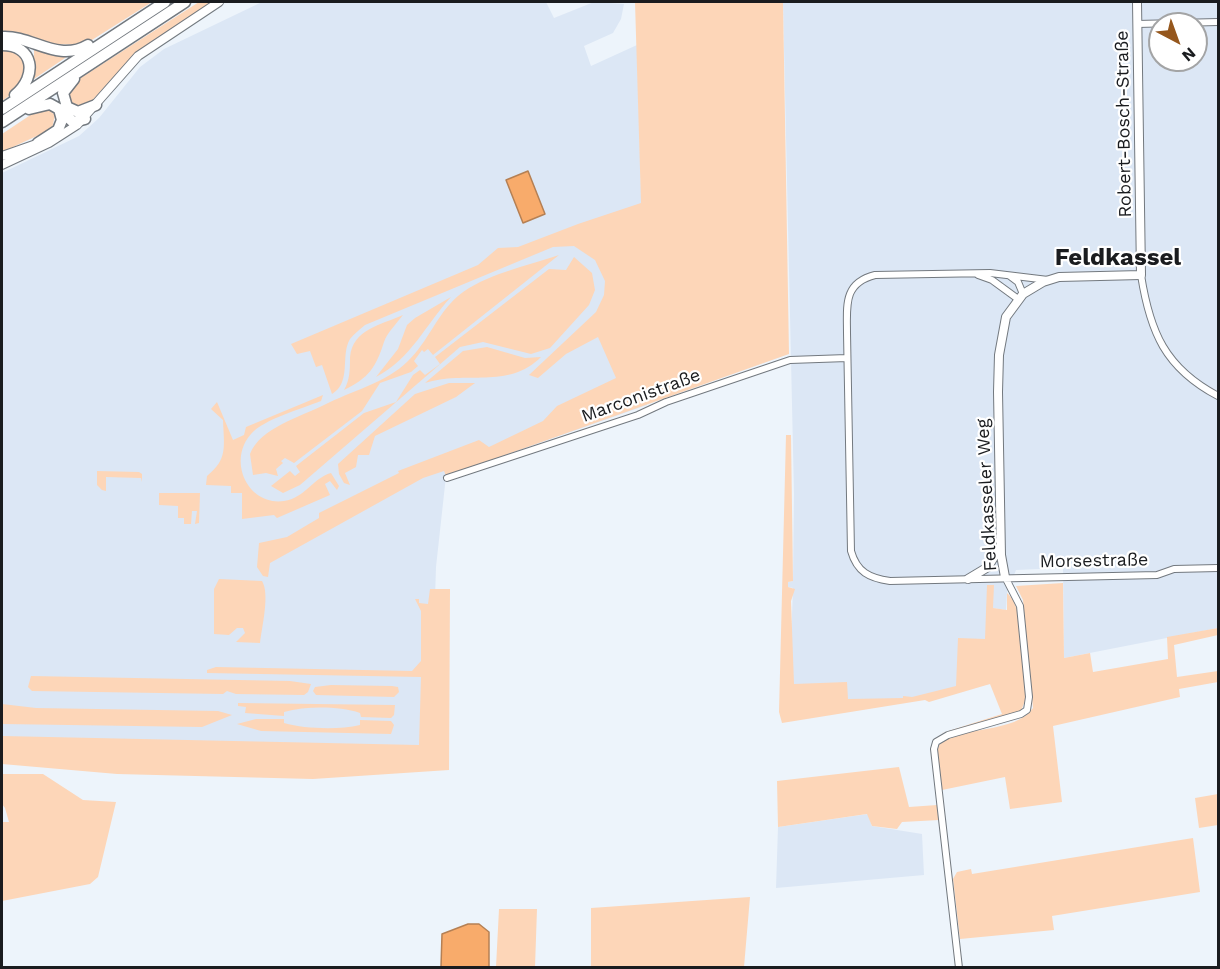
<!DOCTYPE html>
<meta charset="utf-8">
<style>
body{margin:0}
#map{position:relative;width:1220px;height:969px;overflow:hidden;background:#edf4fb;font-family:"Work Sans",sans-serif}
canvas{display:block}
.frame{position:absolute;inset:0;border:3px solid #1a1c1f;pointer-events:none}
.north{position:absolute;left:1148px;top:12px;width:60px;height:60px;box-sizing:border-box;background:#fff;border:2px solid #a3a4a5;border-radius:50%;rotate:139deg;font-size:16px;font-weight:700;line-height:24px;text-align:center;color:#1a1c1f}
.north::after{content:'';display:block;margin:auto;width:21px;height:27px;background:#95571d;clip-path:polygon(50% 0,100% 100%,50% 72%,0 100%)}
</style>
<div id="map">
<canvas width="1220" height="969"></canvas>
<div class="frame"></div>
<div class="north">N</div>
</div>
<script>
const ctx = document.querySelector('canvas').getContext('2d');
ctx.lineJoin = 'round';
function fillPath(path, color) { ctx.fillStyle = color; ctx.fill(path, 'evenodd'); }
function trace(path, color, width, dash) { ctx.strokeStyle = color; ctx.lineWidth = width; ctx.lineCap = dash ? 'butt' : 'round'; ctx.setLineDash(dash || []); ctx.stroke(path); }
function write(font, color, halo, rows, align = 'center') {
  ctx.font = font + ' "Work Sans",sans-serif'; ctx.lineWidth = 4.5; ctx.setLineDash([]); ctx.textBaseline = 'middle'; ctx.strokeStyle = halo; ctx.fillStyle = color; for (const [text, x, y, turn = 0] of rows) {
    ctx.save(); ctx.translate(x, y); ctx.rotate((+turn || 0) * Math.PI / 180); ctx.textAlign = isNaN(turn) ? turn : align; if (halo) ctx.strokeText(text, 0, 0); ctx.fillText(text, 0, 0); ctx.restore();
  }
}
fillPath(new Path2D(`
 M262,2H546L554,18L594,2L624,4L621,19L613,33L584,46L591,66L637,45L647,405L446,476L436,567L430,756L2,748V173L79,136L99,118L140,67L164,49Z
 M783,2H1218V628L1064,658L1063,568L1016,570L1007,593L1006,610L993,608L990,684L788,721L793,588L788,587V582L793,581L794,494ZM1160,24H1196V60H1160Z
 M868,814L872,826L922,834L924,875L776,888L778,827Z`), '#dce7f5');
fillPath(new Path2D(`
 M2,2H152L84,45L53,44L25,34L2,32Z
 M199,2H214L135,54L89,104L73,108L67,91L79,79Z
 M635,2H783L789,354L446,476L444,471L423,478L270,563L268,577L263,576L257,567L259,543L287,537L319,518V513L399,473L398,471L479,440L489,447L543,421L557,406L616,378L598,337L566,354L538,378L529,375L596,312L604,295L605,281L595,260L574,246L553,247L365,325C360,329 354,334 350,339C340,356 352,382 332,394L322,365L316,367L310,351L297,354L291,344L478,265L498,248L518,247L578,224L641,203Z
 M34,48L51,55L68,56L34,79Z
 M2,49L20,52L27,73L19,89L2,101Z
 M49,110L55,115L52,129L2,152V134L35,112Z
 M559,255L433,355L428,349L424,352L422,350L414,361L418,366L411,372L380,383L362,411L294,463L285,458L281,461L283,463L276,469L278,476L266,473L253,475L250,454C260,428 300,417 324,405C351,391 386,383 408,361C428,342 437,314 458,296C485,274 527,266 559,255Z
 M574,257L592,273L595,290L589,305L550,348L531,354L483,342L460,347L300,485L283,493L271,486L290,471L295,476L300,472L296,466L364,413L396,402L413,375L420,370L425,375L440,364L435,357L549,269L566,270Z
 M451,297C425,325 412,358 376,377L398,349L407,325L415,318Z
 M403,315C397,323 387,333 384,342C376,367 369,378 344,390C350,380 350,369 350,357C353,329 381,325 403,315Z
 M487,347L525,358L541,357C508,390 465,370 425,383L463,351Z
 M449,383H475L456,397L375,436L369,455H358L356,467L345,473L350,485L344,483L339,474L338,464L415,394Z
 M323,395L321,401C301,409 264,419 251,434C227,461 248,506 284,501C305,498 313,478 331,473L339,486L337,490L330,481L325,484L330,495L277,518L274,515L242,519V493H231V486L206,485L207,476C228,459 224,447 223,420L211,409L217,402L233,440L244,435L246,427Z
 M786,435H791L793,581L788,582V587L795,589L791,601L794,684L847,682L848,699L903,698V696L912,697L956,686L958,638L985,639L987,585H994L993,608L1007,610V593C1027,609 1022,673 1026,698L1021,711L939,734L1002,714L990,684L929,702L925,700L782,723L779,712Z
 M97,471L139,472L142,474V482L141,478L106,477V491L102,490L97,485Z
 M159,493H200L199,523L195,524L197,511H192L191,524H184V518H178V506L159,505Z
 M219,579L262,581C270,594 262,626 260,643L236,642L245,633L243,628H237L229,635L214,634V589Z
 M1063,583L1064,658L1090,653L1093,672L1168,659L1167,637L1218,628V635L1174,645L1177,677L1218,671V682L1179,689L1180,697L1053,726L1062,802L1010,809L1005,777L942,790L937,752L939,745C962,725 1015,734 1033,708L1023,600L1016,586Z
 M430,589H450L449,770L313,779L117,774L2,764V736L419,745L421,677L207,673V670L216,667L412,671L421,661V611L415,599H419V603L428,604Z
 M31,676L290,681L311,684L308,692L304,695L236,694L227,691L223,694L32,691L28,687Z
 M331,685L392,686L398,687L399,692L394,697L316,695L313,691L315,687Z
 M238,703L395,705L394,715L391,718L361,717L360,713C338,706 307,706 284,712V716L245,713L246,707L238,706Z
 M2,704L36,708L218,711L232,715L202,727L2,724Z
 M256,719H284V723C306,729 338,730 360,725V720L391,721L394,725L391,734L261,731L237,724Z
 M899,767L909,807L937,805L939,820L902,822L897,829L872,826L867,814L778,827L777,781Z
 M2,774H43L83,800L116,802L98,877L90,884L2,901V822H9L5,808L2,804Z
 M1218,794V825L1199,828L1195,798Z
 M1193,838L1200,892L1052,916L1054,930L960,939L953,879L957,872L971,869L972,874Z
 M750,897L744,967H591V908Z
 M499,909H537L535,967H496Z`), '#fdd6b8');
const water = new Path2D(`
 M528,171L545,214L523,223L506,180Z
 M468,924H479L489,932V967H441L442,934Z`);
fillPath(water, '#f8ab6b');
trace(water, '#b58054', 1.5);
const minor = new Path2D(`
 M1137,24L1218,22
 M978,275L992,280L1018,299
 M1141,275C1150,332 1165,368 1218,396
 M1010,276L1018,282L1023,294
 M1048,280L990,273L875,275C843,283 847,306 847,333L851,551C857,572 869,578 890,581L1157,575L1174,569L1218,568
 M447,478L638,415L666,402L790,360L847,358
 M959,968L934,749L936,742L948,735L1021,714L1027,710L1029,697L1020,606L1005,577`);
const tertiary = new Path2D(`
 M2,156L42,142
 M2,165L49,143L77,125L138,56L219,2
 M1005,577L1001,555L998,392L999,355L1006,317L1023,294L1043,282L1059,277L1141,275L1137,2
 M968,579L988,567L1000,547`);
const trunk = new Path2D(`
 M2,37C32,35 57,63 88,45
 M2,45C34,45 38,76 15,95
 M74,79L63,93L67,107L78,112L96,105
 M2,109L165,2
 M29,109L50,104L59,109L62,120L58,130L38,143
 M59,109L73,122L85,119
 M2,122L185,2`);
trace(minor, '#73797f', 8);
trace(tertiary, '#73797f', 10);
trace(trunk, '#73797f', 13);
trace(minor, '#fff', 6);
trace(tertiary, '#fff', 8);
trace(trunk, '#fff', 10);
write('18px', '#1a1c1f', '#fff', [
 ["Robert-Bosch-Straße",1124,124,-91],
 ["Marconistraße",641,396,-20],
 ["Feldkasseler Weg",987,495,-93],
 ["Morsestraße",1094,561,-1]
]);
write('bold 24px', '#1a1c1f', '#fff', [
 ["Feldkassel",1118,258]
]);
</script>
